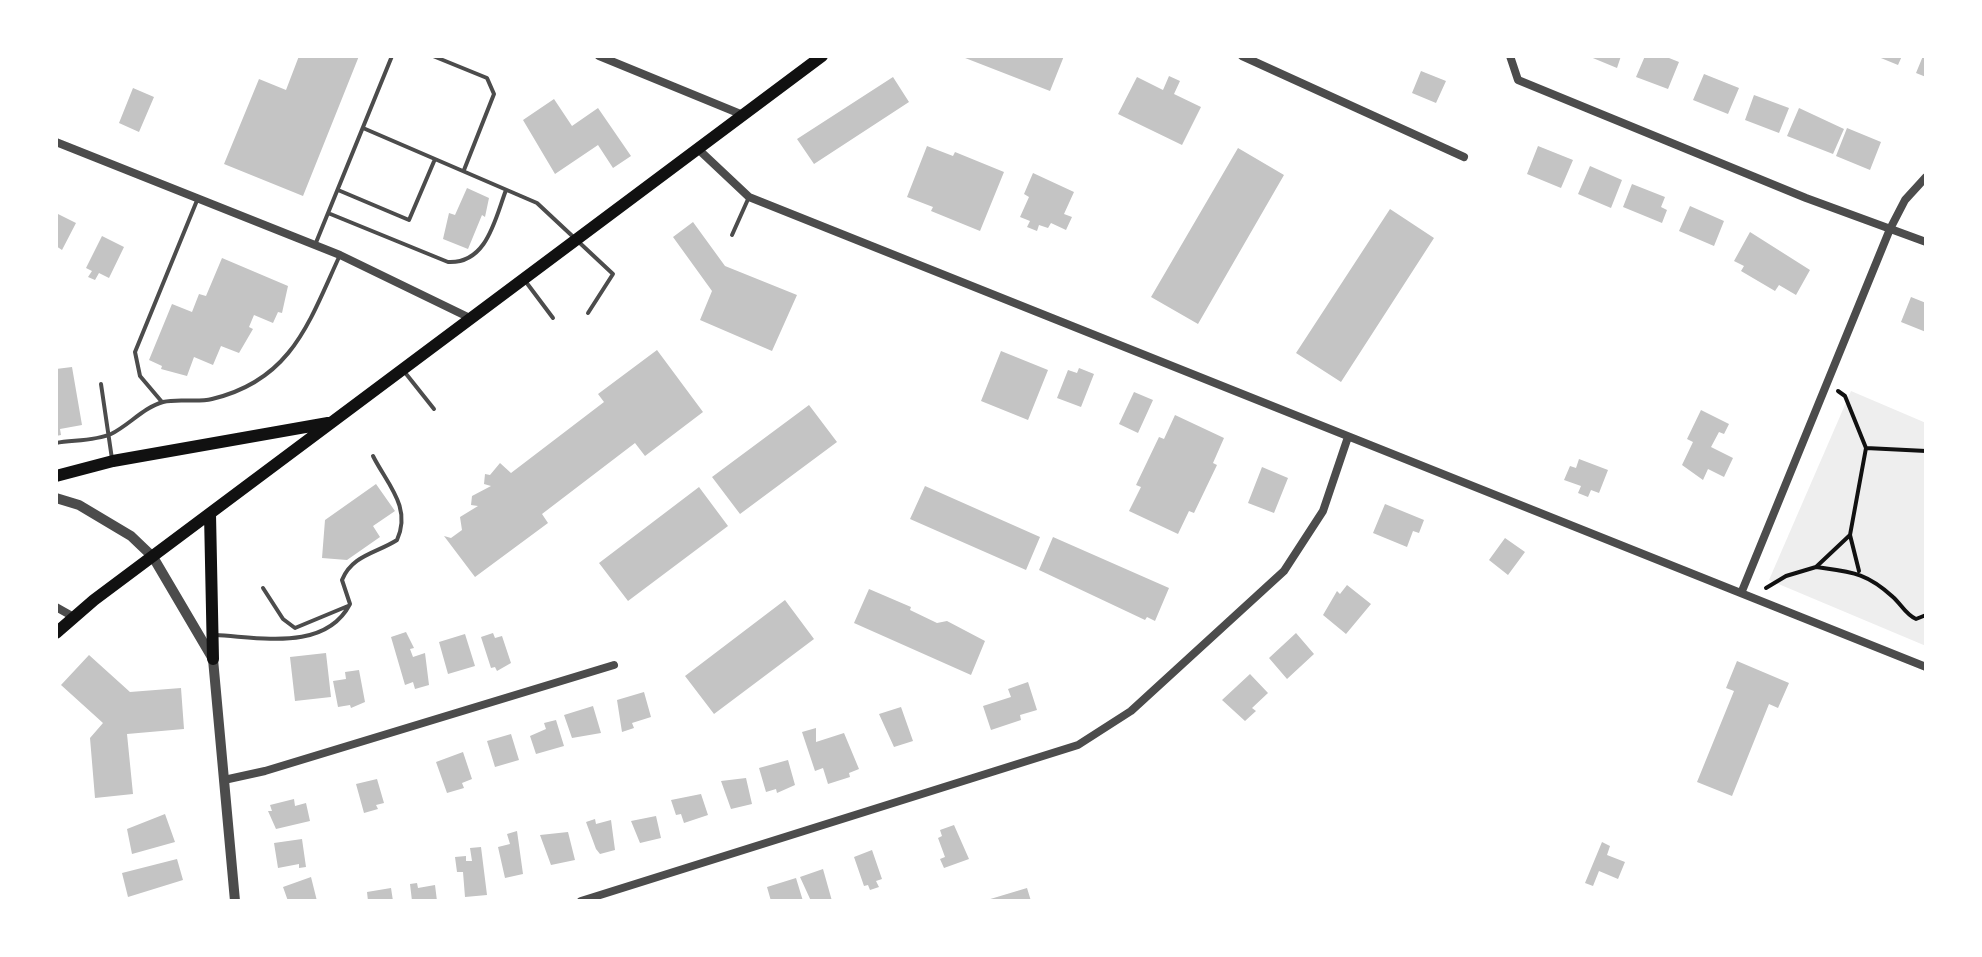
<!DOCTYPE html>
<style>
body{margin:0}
#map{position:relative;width:1982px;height:957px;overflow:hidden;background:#fff;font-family:Cabin,sans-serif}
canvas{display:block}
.frame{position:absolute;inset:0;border:58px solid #fff;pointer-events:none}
</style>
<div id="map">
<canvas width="1982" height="957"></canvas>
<div class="frame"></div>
</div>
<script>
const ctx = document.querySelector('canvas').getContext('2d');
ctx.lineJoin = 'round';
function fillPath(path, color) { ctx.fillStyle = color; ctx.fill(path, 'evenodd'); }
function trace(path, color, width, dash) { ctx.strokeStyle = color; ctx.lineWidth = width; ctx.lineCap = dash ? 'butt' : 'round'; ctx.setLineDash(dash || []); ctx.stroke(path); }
fillPath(new Path2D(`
 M1851,391L1926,423V646L1769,580Z`), '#eee');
fillPath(new Path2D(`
 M299,56H359L303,196L224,164L259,79L286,90Z
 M960,56H1064L1050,91Z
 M1588,56H1621L1617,68Z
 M1645,56H1664L1679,62L1668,89L1636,77Z
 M1876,56H1902L1898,65Z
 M1923,56H1926V77L1916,73Z
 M1421,71L1446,81L1436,103L1412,93Z
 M1704,74L1739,88L1728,114L1693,100Z
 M1169,76L1180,81L1174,94L1201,107L1182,145L1118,114L1137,77L1163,90Z
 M893,77L909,102L814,164L797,139Z
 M133,88L154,97L139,132L119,123Z
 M1754,95L1789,108L1779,133L1745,120Z
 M554,99L572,126L598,108L631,156L613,168L598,145L555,174L523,120Z
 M1799,108L1844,129L1833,154L1787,136Z
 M1847,128L1881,142L1870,170L1836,156Z
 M927,146L953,156L955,152L1004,172L980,231L931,211L933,207L907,197Z
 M1538,146L1573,160L1561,188L1527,174Z
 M1238,148L1284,175L1198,324L1151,297Z
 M1590,166L1622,180L1611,208L1578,194Z
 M1033,173L1074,192L1064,214L1072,217L1066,230L1051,223L1048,228L1039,225L1037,231L1027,227L1030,221L1020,217L1029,197L1024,194Z
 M1632,184L1665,197L1661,207L1667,210L1662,223L1623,207Z
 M467,188L489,198L485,217L482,215L468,249L443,239L449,213L455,215Z
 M1690,206L1724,221L1714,246L1679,231Z
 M1390,209L1434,238L1341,382L1296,353Z
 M56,213L76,223L62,250L56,246Z
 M693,222L725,266L797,295L772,351L700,320L712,291L673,237Z
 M1750,232L1810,270L1796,295L1779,285L1775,291L1741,271L1744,266L1734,261Z
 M102,236L124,247L109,278L99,273L95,280L88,277L92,271L86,268Z
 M222,258L288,286L282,313L278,312L273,323L254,315L249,327L253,329L239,353L221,346L213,365L194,357L187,376L161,369L162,366L149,360L172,304L192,312L199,294L206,296Z
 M1911,297L1926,303V332L1901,322Z
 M657,350L703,412L645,456L635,443L542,514L548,523L475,577L444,536L451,538L462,530L460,517L478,506L471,505L472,496L491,486L484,484L485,474L490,475L500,463L511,473L604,402L598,394Z
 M1001,351L1048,370L1028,420L981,401Z
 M72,367L82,425L60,429L61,435L56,436V369Z
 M1079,368L1094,374L1081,407L1057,398L1068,370L1077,373Z
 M1134,392L1153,400L1138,433L1119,424Z
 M809,405L837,442L740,514L712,477Z
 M1701,410L1729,424L1724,434L1719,432L1711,447L1733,458L1724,477L1708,469L1703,480L1682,465L1693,442L1687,439Z
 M1175,415L1224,438L1213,463L1217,465L1194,513L1189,511L1178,534L1129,511L1141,487L1136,485L1159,437L1164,439Z
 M1579,459L1608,470L1599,493L1591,490L1588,497L1578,493L1581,486L1564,480L1570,466L1576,468Z
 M1262,467L1288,478L1274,513L1248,503Z
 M376,484L395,511L373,526L380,537L347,560L322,558L325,520Z
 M925,486L1040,537L1026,570L910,519Z
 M699,487L728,526L628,601L599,563Z
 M1385,504L1424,520L1419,533L1413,531L1407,547L1373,533Z
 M1053,537L1169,588L1155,621L1147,617L1145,620L1039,570Z
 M1505,538L1525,552L1508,575L1489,560Z
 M1347,585L1371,604L1346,634L1323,615L1337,591L1340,594Z
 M869,589L911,607L910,610L937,623L947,621L985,641L971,675L854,623Z
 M785,600L814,639L714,714L685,676Z
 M406,632L414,648L410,649L413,657L425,653L429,685L415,689L413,682L405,685L391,637Z
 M493,633L495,638L502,636L511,663L497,671L495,667L491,668L481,637Z
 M1296,633L1314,654L1287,679L1269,658Z
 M465,634L475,666L448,674L439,642Z
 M326,653L331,697L295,701L290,657Z
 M89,655L130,692L181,688L184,729L127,734L133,794L95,798L90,738L103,723L61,685Z
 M1737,661L1789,683L1778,708L1769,704L1732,796L1697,782L1734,691L1726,688Z
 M359,670L365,702L351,708L350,705L338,707L333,681L346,679L345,672Z
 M1250,674L1268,693L1252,708L1256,711L1245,721L1222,700Z
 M1028,682L1037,710L1020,715L1021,720L991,730L983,706L1011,697L1008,689Z
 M644,692L651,717L632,723L634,728L622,732L617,700Z
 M593,706L601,733L572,738L564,715Z
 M901,707L913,741L894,747L879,714Z
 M556,720L564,746L536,754L530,736L546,729L544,723Z
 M816,728V742L844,733L859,769L849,773L850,777L828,784L823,768L815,771L802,732Z
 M511,734L519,760L495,767L487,741Z
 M463,752L472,779L462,783L464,788L447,793L436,762Z
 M788,760L795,785L777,793L776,789L766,792L759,768Z
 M746,778L752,804L731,809L721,781Z
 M377,779L384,803L376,805L378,809L364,813L356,784Z
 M701,794L708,815L684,823L681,814L676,815L671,800Z
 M294,799L295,806L306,803L310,821L276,829L268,811H272L270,805Z
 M165,814L175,842L132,854L127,829Z
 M656,816L661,838L640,843L631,821Z
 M595,819L596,824L611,820L615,850L600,854L596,849L586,822Z
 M954,825L969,859L944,868L940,859L945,857L938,838L942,836L940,830Z
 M517,831L523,874L505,878L498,847L510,844L507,834Z
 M568,832L575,860L551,865L540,835Z
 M302,839L306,867L299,868V864L278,868L274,843Z
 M1602,842L1610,846L1607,855L1625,862L1618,879L1599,871L1593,886L1585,883Z
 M481,847L487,895L465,897L463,872H457L455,857L466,856V861H472L470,848Z
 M872,850L882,879L876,881L879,887L870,890L868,885L864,886L854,857Z
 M177,859L183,880L128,897L122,873Z
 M823,869L832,901H811L800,877Z
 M311,877L317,901H288L283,887Z
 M796,878L803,901H771L767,887Z
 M417,883L418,888L435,885L437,901H412L410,884Z
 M391,888L393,901H368L367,892Z
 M1027,888L1031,901H987V900Z`), '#c4c4c4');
trace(new Path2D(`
 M1866,448L1926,451
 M1850,535L1859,571
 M1816,567C1851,572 1866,572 1893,597C1901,604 1906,615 1916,619L1926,615
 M1766,588L1786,576L1816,567L1850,535L1866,448L1845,396L1838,391`), '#111', 4);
trace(new Path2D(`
 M433,56L487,78L494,94L464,170
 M363,128L537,203L613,274L588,313
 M338,190L409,220L435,159
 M328,213L448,262C487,264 495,219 506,190
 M732,235L749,197
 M315,245L392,56
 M526,282L553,318
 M403,370L434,409
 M101,384L112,459
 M162,402L140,376L135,352L198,198
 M56,443C73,440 95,441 111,434C128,426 144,407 163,402C179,398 196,403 212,399C292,380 309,322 340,255
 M263,588L283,619L295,628L348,606
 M215,635C260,637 325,652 350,604L342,580C352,555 377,553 397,540C412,507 387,484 373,456`), '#4c4c4c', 4);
trace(new Path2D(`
 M599,56L743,115
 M1242,56L1464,157
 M1510,56L1518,80L1806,198L1926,242
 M56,142L340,255L470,318
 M698,149L749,197L1926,667
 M1742,591L1890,229L1905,200L1926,177
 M56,607L72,616
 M224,780L265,771L614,665
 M581,901L1078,745L1131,711L1284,571L1323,511L1348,437`), '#4c4c4c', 8);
trace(new Path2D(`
 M56,498L79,505L131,536L153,557L213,659L235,901`), '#4c4c4c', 10);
trace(new Path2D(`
 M56,476L113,461L328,423
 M210,514L213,659
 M56,633L94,600L822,56`), '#111', 12);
</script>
